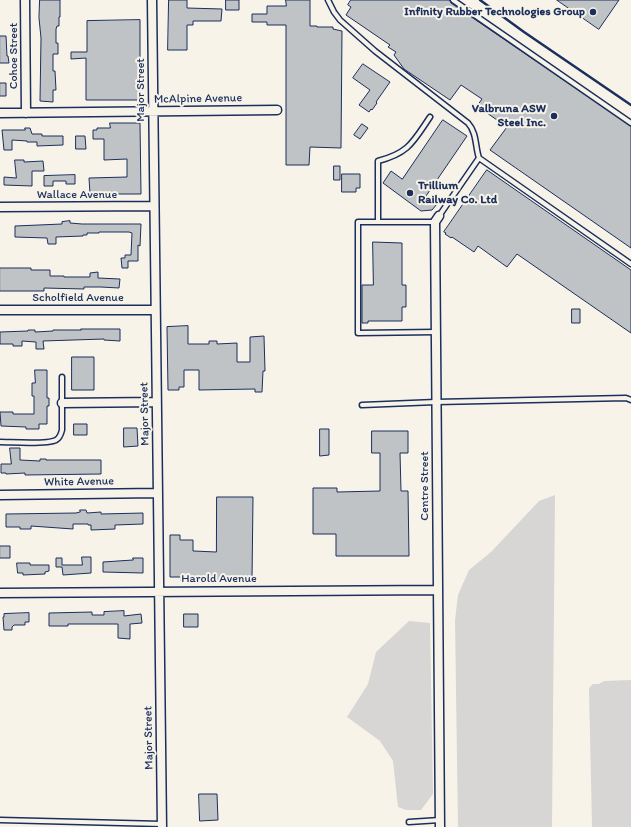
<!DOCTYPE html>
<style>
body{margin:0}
canvas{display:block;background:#f7f3e8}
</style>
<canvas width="631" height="827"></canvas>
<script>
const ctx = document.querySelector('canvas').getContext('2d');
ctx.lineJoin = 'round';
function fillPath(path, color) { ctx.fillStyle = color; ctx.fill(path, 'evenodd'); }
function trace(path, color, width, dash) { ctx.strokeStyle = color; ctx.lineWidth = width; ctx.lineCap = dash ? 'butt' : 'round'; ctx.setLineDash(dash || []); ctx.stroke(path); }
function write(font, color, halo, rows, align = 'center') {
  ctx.font = font + ' Itim,sans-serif'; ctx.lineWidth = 4; ctx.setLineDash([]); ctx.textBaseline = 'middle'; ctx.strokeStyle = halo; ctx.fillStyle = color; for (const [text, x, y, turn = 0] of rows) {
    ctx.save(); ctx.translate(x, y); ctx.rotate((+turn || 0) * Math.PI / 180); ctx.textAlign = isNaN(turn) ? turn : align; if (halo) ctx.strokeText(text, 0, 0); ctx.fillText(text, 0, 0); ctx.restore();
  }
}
fillPath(new Path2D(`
 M555,495L552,827H458L455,620L458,595L469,570L491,552L539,501Z
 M409,621L430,623L433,794L421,810H406L398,807L393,761L380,741L347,717L368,684L376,652Z
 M631,680V827H592L589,688L593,684H599L604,681Z`), '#d7d6d4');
const building = new Path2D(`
 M40,0H60V17H59V26H57L56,29V43H58V54H53V71H55L56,90H53V102L40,101L41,38L39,18Z
 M169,0H187V8L222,9L221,21H193V25H187V50H168Z
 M226,0H239V10H226Z
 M286,0H310V26H317V27H333V29L342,31L341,148L310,147L309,165H286V25H267V22H252V14H267V6H286Z
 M351,0H450L451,3L631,126V248L490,150L507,127L477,106L482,99L461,85L450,100L404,69L394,55L396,52L388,47L390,45L346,15L351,7L348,5Z
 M557,0H619L599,29Z
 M140,20V100H86V58L71,59V52H87V21Z
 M0,36H6L7,56H8L9,63H0Z
 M363,64L390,82L376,102L377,103L372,110L371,109L369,112L359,105L370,90L353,78Z
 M0,83H6V96H0Z
 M443,120L467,136L426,196L437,204L432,210L421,211L383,183L391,171L402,179Z
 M110,123H140L141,194H90L89,178L127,177V159L104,160V139H93V130H97V128H110Z
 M362,124L368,128L360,139L354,135Z
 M25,128H30L32,134H42V136H63V145L37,146V142H27V141L12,140V150H4L2,130H25Z
 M76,136H85L86,149H76Z
 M15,160H24V162L43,161L44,171H32V186L4,185V177L16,178Z
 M334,166H340V180H334Z
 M487,170L631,270V333L517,254L507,267L478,246L474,252L452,237L451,238L445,234L446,233L444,232Z
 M342,174H360V188H356V192H342Z
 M75,175V184H66V181H53V186H44V176Z
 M70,221V223L82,224H141L140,246L138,245V261H128V268H122L121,258H125V255H131L132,233L129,232H99V233H87V235H83V236L56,237V244H48L47,238L15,237V226L62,224V222Z
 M373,242L402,243V285H406V307H402V321H368V323H362V285H373Z
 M0,268H31V270H50V276H64V277H90V273L98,272V278L120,279L119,288L101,287H84V289L44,288V291H0Z
 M572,309H580V323H572Z
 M188,326V344H209V341H217V344L237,343V362H250V337L264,336L265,371H263L262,392H255V389L199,390V370H184V387H179V390H168L167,327Z
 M81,329H120V341L104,340V339L43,341L44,349H36V342L22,341V346H13V344H0V332L28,331V330H35V332L53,331V330H81Z
 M72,357H94V390H72Z
 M35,370H47V398H49V406H47V424H39V429H26V427L1,426L0,412H13V414H34V396H32V383H35Z
 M74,424H87V435H74Z
 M124,428H137L138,446L124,447Z
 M320,429H329V455L320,456Z
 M372,431H408V453H400L401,491H408L409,556H336V534H313V488H337V492L380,491V453H372Z
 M10,448H20V460L40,461V459H46V460H101V474L25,475V473L6,474V473H1V464H11Z
 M217,497H253L252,580L181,581V577H170V535H180V540H193V551H194L216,552Z
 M80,510H86L87,513L101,512V514L143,513V524L115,525V529L91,530V525H88V524H73V529L31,526V529H20V527H6V514L76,513L80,512Z
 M0,546H10V558H0Z
 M82,557H91V573L63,575L62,567H56V558H62V565H82Z
 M133,558H143V573L103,572V562L133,560Z
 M17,563H30V565H49V571L45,572V574L23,575V573H18Z
 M124,611V616L141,614L142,623L130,624V639L118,638V624H68V626H49V613L92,612V615H104V612Z
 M29,613V622H25V625H14L12,627V630H4L3,617H4V614Z
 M184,614H198V627H184Z
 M199,794H217L218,820L200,821Z`);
fillPath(building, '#c0c3c5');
trace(building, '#1b2f5e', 1);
const service = new Path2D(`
 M328,0L334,12L340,20L375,51L468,123C477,133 475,146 479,158L631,264
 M453,0L631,123
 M439,216L479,158
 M378,222V161C409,153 413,142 430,117
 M435,222H358V333L436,332
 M362,405L436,402L626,398L631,400
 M0,442C11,442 47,445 56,440C60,438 61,434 62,430V377
 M0,820L162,824
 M409,822L440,820`);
const minor = new Path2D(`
 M25,0L26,113
 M152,0L162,827
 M0,113L277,110
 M0,207L154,206
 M439,216L435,222L440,827
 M0,310H155
 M62,403L156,402
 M0,495L158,493
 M0,593L438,590`);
trace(service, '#1b2f5e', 7);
trace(minor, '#1b2f5e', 11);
trace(service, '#f7f3e8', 4);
trace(minor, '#f7f3e8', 8);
trace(new Path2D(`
 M480,0L524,32L631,105`), '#1b2f5e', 2.5);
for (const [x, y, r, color] of [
 [593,12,4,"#1b2f5e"],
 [554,116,4,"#1b2f5e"],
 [410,193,4,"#1b2f5e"]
]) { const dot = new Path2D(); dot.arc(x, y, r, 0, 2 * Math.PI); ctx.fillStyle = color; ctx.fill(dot); trace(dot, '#f7f3e8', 1.5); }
write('bold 12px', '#1b2f5e', '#f7f3e8', [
 ["Infinity Rubber Technologies Group",585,12],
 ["Valbruna ASW",546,109],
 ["Steel Inc.",546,123],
 ["Trillium",418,186,"left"],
 ["Railway Co. Ltd",418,200,"left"]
], 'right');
write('12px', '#1b2f5e', '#f7f3e8', [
 ["Cohoe Street",14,56,-90],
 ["Major Street",141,90,-90],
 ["McAlpine Avenue",198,99,-1],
 ["Wallace Avenue",77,195],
 ["Scholfield Avenue",78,298],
 ["Major Street",145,414,-91],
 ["White Avenue",79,482,-1],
 ["Centre Street",425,486,-90],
 ["Harold Avenue",219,579],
 ["Major Street",149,738,-91]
]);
</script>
